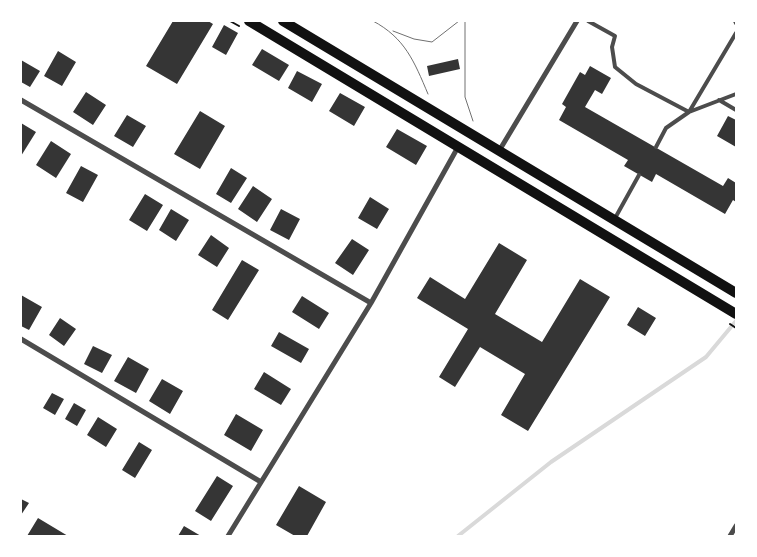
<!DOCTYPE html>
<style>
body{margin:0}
#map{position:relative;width:757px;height:557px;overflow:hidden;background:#fff;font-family:"Work Sans",sans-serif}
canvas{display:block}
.frame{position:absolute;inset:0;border:22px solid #fff;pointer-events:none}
</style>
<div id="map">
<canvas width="757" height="557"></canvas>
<div class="frame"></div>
</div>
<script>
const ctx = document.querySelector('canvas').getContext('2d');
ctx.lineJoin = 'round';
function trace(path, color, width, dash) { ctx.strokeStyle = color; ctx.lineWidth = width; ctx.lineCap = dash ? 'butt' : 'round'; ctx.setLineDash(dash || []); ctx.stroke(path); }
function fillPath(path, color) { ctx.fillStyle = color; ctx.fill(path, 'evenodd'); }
trace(new Path2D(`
 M458,536L551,462L706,357L736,321`), '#d9d9d9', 4);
fillPath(new Path2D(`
 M173,21H208L213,24L177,84L146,66Z
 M224,25L238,33L226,55L212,47Z
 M262,49L289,65L279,81L252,65Z
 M58,51L76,62L62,86L44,76Z
 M458,59L460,69L429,76L427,66Z
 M21,60L40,71L30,87L21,82Z
 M590,66L611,78L602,94L595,90L585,107L723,186L728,178L736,183V202L733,200L725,214L656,174L652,182L624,166L628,160L559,120L566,107L562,104L580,72L585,75Z
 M297,71L322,84L312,102L288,88Z
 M86,92L106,105L93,125L73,112Z
 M340,93L365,107L354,126L329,111Z
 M200,111L225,126L200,169L174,154Z
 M127,115L146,126L133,147L114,136Z
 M728,116L736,120V147L717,136Z
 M21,123L36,132L21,156Z
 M397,129L427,146L416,165L386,147Z
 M51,141L71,154L56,178L36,165Z
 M81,166L98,175L83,202L66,193Z
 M231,168L247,178L231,203L216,194Z
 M253,186L272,199L257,222L238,209Z
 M145,194L163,205L147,231L129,220Z
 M370,197L389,209L377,229L358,218Z
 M171,209L189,220L176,241L159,230Z
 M281,209L300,219L289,240L270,230Z
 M211,235L229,248L217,267L198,255Z
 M352,239L369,250L353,275L335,263Z
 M499,243L527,260L495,314L542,342L580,279L610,297L528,431L501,415L525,374L480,347L455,387L439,377L468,329L417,298L430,277L465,299Z
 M242,260L259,270L228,320L212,310Z
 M21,295L42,307L29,330L21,326Z
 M302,296L329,313L319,329L292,312Z
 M638,307L656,318L645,336L627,325Z
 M60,318L76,329L64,346L49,335Z
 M279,332L309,349L301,363L271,346Z
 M93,346L112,355L102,373L84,364Z
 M128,357L149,369L136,393L114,381Z
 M264,372L291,389L281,405L254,389Z
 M162,379L183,391L170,414L149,401Z
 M52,393L64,399L55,415L43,408Z
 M74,403L86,410L77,426L65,419Z
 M236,414L263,430L251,451L224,435Z
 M98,417L117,429L106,447L87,435Z
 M139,442L152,450L135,478L122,470Z
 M217,476L233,486L211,521L195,511Z
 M299,486L326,502L307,536H295L276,525Z
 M21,499L29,503L21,515Z
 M38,518L68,536H27Z
 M184,526L201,536H178Z`), '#353535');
trace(new Path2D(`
 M230,21L239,26
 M730,324L736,328`), '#111', 2);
trace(new Path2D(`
 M588,21L615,36L612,47L615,67L636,84L689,112L736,33
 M735,21L736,23
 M719,100L736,110
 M656,147L666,128L689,112L736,94
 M614,220L639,175`), '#4c4c4c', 4);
trace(new Path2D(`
 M21,100L371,303
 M499,151L577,21
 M21,339L261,482
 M228,536L371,303L458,147
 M730,536L736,526`), '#4c4c4c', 5);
trace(new Path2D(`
 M249,21L736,314
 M283,21L736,293`), '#111', 10);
trace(new Path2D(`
 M373,21C405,38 414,61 428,94
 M465,21V97L473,121
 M393,31L414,39L432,42L459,21`), '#707070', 1);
</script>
